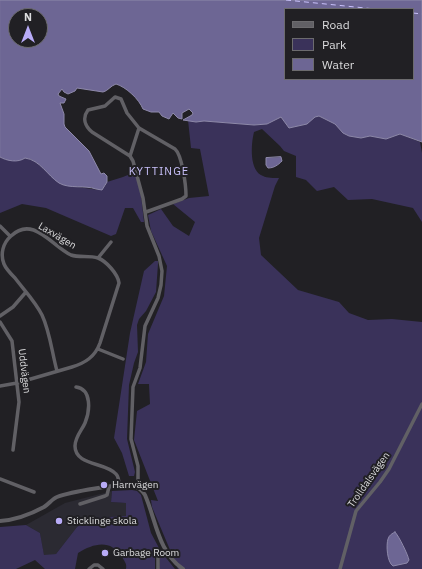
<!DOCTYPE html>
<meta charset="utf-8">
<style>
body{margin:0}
#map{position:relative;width:422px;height:569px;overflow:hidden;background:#212024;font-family:"IBM Plex Sans",sans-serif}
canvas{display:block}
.legend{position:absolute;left:284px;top:8px;width:130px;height:72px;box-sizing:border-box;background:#212024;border:1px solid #6c6b6e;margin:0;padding:5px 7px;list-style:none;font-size:12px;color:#dcdcde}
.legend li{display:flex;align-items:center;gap:8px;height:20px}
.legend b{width:20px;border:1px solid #6c6b6e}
.north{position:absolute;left:8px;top:8px;width:40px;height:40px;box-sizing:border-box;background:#212024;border:1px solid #6c6b6e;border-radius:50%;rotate:0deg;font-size:11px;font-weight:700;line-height:16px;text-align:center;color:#dcdcde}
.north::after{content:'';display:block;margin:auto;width:14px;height:18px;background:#b8abf7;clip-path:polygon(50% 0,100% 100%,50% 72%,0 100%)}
</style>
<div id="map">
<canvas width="422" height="569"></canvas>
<ul class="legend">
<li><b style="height:5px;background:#616065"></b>Road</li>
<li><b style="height:11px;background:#3a325a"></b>Park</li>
<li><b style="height:11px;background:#6d6694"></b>Water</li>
</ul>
<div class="north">N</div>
</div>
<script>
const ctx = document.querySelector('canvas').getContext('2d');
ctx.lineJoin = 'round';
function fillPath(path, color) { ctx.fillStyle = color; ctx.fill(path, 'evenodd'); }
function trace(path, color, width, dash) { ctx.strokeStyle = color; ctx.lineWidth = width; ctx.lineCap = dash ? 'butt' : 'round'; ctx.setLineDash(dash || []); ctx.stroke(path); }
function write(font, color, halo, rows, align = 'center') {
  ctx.font = font + ' "IBM Plex Sans",sans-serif'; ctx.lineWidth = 4; ctx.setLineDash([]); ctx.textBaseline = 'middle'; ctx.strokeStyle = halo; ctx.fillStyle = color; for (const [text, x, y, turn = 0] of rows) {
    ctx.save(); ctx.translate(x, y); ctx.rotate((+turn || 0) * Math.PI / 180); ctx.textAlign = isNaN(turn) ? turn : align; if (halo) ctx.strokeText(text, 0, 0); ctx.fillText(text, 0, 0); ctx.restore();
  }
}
fillPath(new Path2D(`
 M112,491L111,502L126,503V516L91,518L77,527L56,554L44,556L40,533L26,525L65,503Z`), '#2b2a32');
fillPath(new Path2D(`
 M319,116L335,124L343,133L349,136L361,138L370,136L386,139L400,134L420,142L422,153V222L413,208L372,199L348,200L334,187L317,191L306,180L296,177V156L284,151L280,146L262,129L254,132C251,144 249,171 263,176C267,178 274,178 279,178L275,186L259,238L261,255L298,290L339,302L349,313L368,320L392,319L422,322V569H178L152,507L151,500L158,501L134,440L137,411L150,404L149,384H138L146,362L148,334L164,296L167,266L151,231L148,215L161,209L173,226L189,236L195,222L173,204L189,198L209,196L200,149L191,148L188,120L196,122L204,121L254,125L267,124L281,117L289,128L307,124L315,117Z
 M0,157C8,161 18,163 25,158C42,161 49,179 64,185L99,190L105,186L107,182L123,177L135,172L141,195L144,222H141L133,208H125L116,234L111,236L46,208L22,204L0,213Z
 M155,261H158V264L156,292L146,311L139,319L137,325L138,352L134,363L129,385L127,439L135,472L134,476H129L122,453L114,438L130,333L144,271Z
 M132,490L137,491L141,495L151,533L159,548L155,556V569H126C127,564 125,562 122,557C111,539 94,543 78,553L75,569H45L35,560L16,569H0V527L26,525L40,533L44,555L56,554L77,527L91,518L126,516V503L111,502L112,491Z
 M163,554L175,569H159L160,558Z`), '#3a325a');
const water = new Path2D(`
 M0,0H422V142L400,134L386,139L370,136L361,138L349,136L343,133L335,124L319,116L315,117L307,124L289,128L281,117L267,124L254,125L204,121L196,122L183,120L192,115L193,113L189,109L182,113V119L178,118L173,113L169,119L162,116L159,112H151L143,109C139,99 126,87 116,84C110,86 108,91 103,92L77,88L75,91L68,94L64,92L62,89L58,94L59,96L66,99L64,103H60L64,114V124L65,127L89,151L101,174L104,173L107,176V182L102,190C100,190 98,189 96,189C85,185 69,189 59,183C47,175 40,160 25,158C18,163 7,161 0,157ZM285,9H413V79H285ZM16,16H40V40H16Z
 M281,157L282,161C278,165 274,168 268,168L266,165V158Z
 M395,532C399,536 408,555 409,560L407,563L393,566C387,562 386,545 388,539C389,535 393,533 395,532Z`);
fillPath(water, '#6d6694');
trace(water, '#8e89aa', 1);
trace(new Path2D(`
 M286,0L375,9
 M413,13L422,14`), '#c9c1fb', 1, [5, 4]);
trace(new Path2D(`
 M130,156L139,128
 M0,226L10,236
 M98,258L111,242
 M0,316L13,307L26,292
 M0,322L12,341L19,402L13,450
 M98,349L123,359
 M0,386L17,383L72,367C85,363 95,357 100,343L119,283C118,274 106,261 98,258C89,255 79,258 71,255C52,246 33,215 11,236C3,243 0,254 4,264C6,269 11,274 15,278C24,290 35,301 42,315C50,332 52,353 57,371
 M76,387C92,389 90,411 85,423C82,430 75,437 75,446C75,466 106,462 116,474C119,477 119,482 119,486
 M0,479L34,492
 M138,487V466L131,439L133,387L140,368L145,326L158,298L161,285L162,271L159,256L147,226L143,198L133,161L130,156L92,132C85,126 82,118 88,110L105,106L115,97L121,99L127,113L139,128L175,149C182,155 186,185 186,196L182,199L146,212
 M80,504L105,496L107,495L109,487
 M89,569L94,565H98L103,569
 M158,569V555L165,550
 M340,569L356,511L380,482L389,469L422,404`), '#616065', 3.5);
trace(new Path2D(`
 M0,521C15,520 31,514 44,507C49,504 52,499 57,497C70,492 120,483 133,486C139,487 142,490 145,495C156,520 158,552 183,569`), '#616065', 4);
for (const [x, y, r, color] of [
 [104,485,4,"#b8abf7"],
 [59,521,4,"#b8abf7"],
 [105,553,4,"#b8abf7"]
]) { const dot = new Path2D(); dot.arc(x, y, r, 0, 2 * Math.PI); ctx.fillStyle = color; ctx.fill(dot); trace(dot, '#212024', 1.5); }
write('10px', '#dcdcde', '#212024', [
 ["Laxvägen",57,236,31],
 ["Uddvägen",24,371,83],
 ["Trolldalsvägen",369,480,-55]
]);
write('10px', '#dcdcde', '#212024', [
 ["Harrvägen",112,485],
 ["Sticklinge skola",67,521],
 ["Garbage Room",113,553]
], 'left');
ctx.letterSpacing = '1px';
write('11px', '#c9c1fb', '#212024', [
 ["KYTTINGE",159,172]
]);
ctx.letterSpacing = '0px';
</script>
